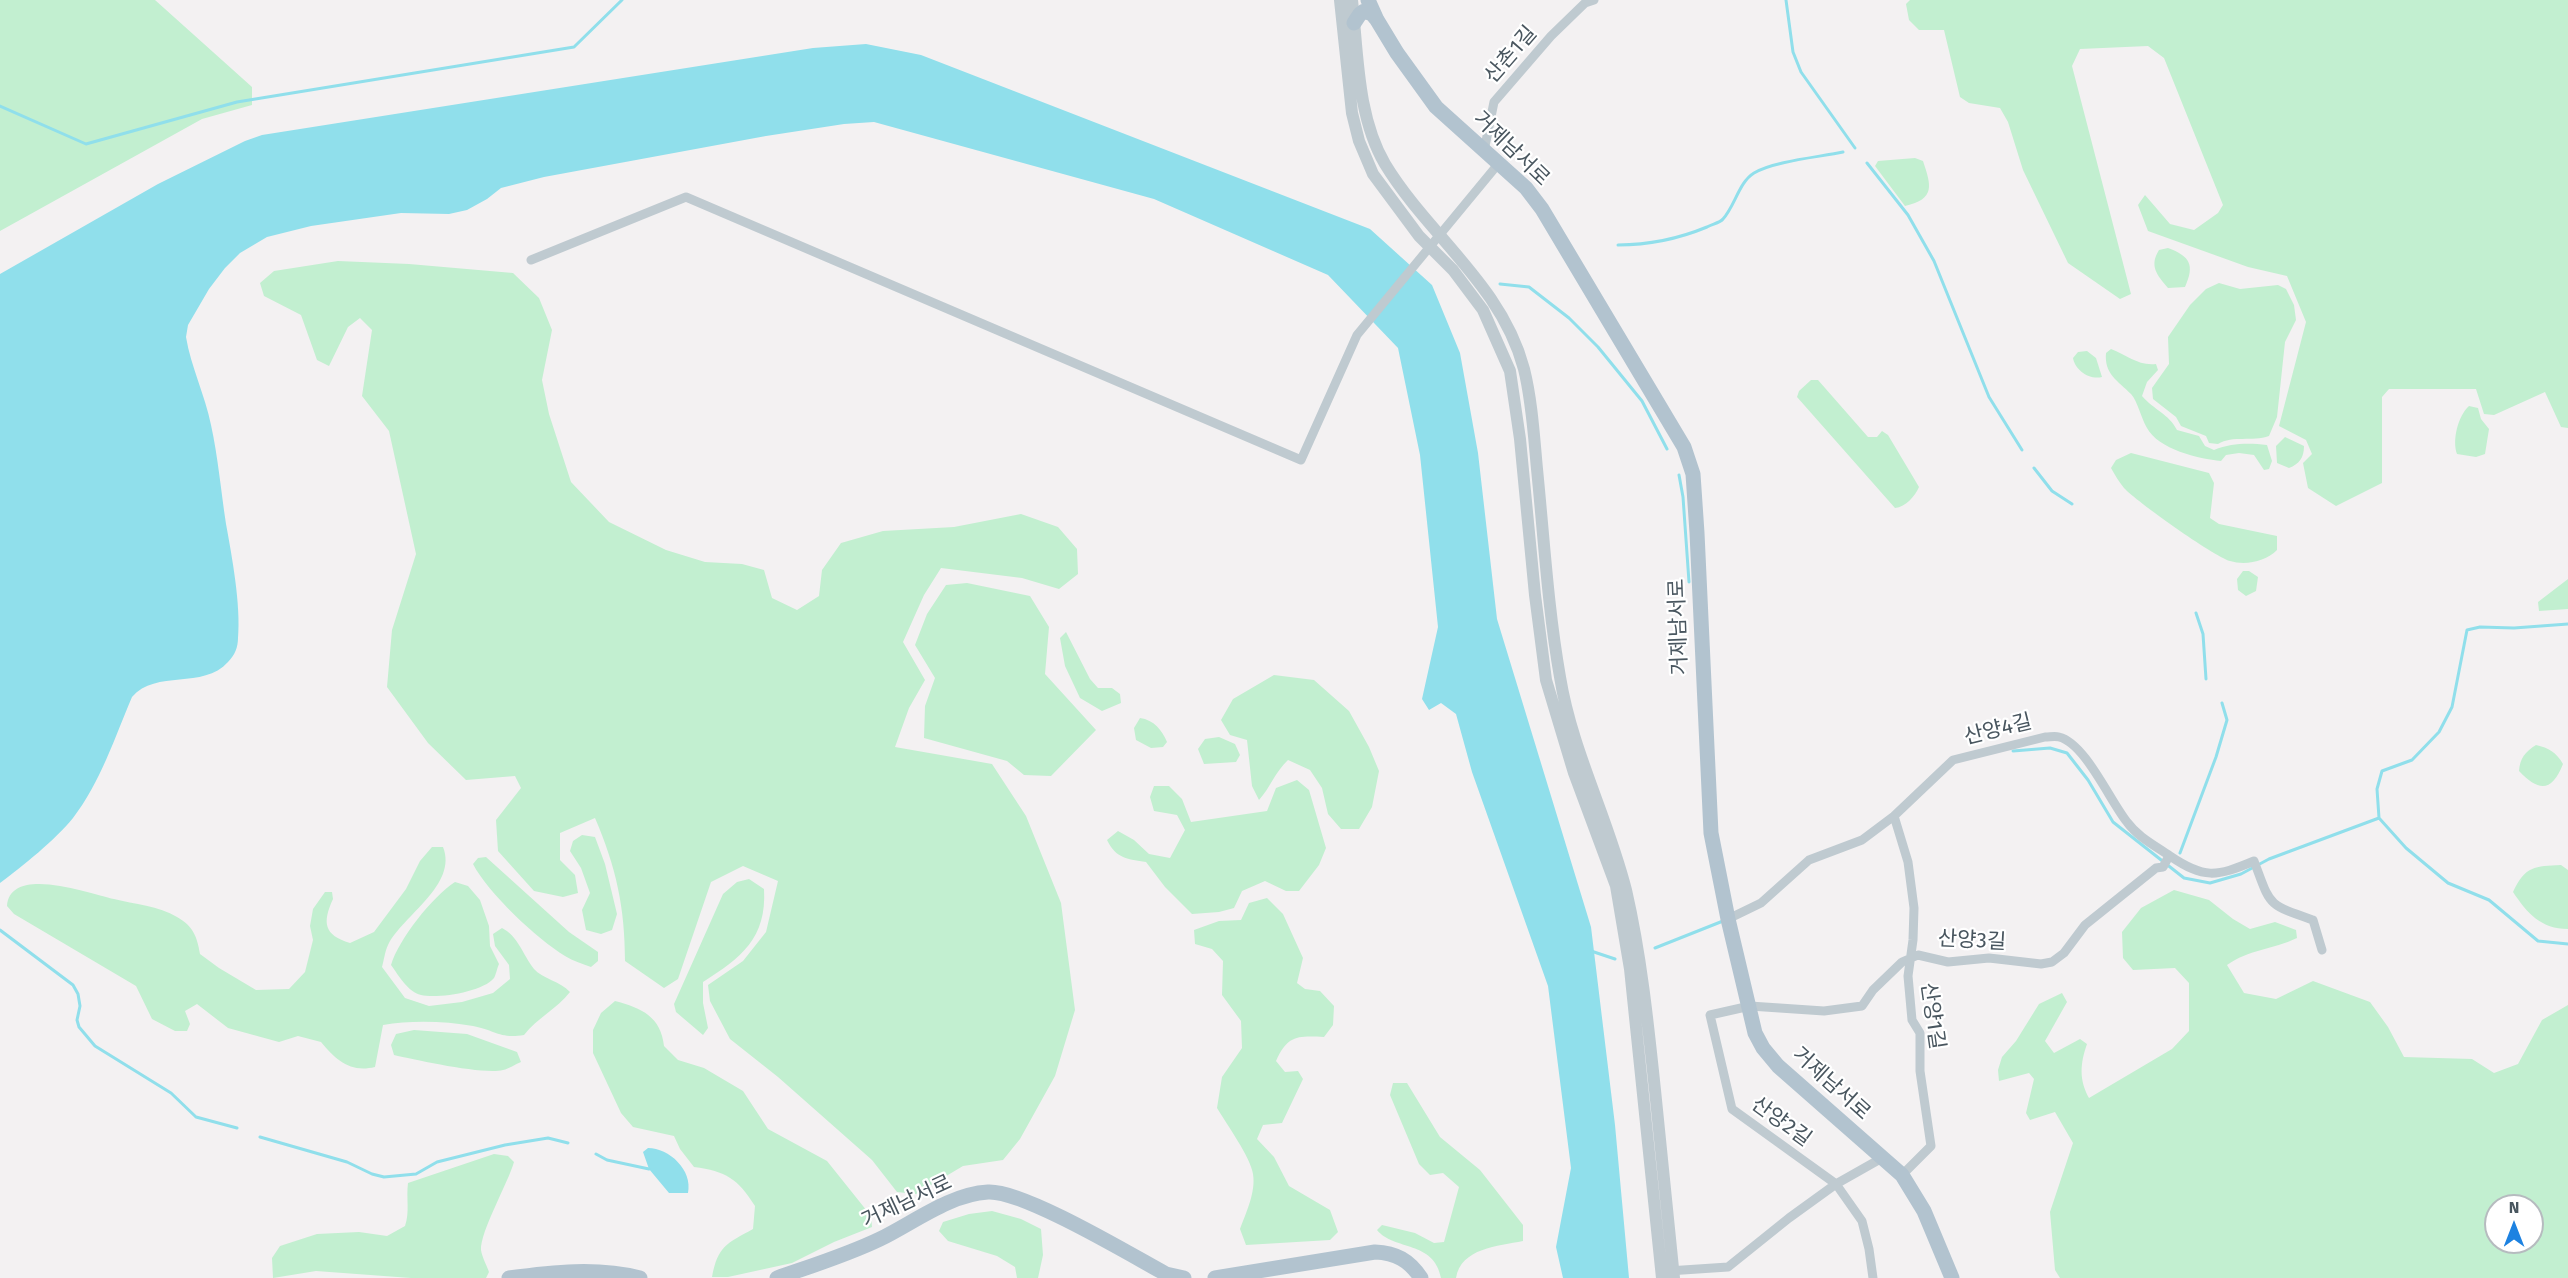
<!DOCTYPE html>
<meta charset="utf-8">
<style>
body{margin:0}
#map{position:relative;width:2568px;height:1278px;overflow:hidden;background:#f3f1f2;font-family:"Fira Sans",sans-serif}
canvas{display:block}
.north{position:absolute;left:2484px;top:1194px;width:60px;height:60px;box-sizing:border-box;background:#fff;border:2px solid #b6bbbf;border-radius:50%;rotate:0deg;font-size:16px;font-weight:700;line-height:24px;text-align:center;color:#49565f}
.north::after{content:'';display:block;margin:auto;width:21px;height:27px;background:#1d82e1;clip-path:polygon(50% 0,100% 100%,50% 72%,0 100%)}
</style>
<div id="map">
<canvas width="2568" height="1278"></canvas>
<div class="north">N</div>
</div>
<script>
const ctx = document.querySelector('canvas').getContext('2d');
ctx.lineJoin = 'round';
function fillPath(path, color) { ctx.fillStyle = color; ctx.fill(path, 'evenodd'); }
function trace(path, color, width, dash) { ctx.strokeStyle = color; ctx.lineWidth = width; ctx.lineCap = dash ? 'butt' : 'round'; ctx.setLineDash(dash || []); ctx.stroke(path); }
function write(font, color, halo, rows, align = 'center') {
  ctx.font = font + ' "Fira Sans","Noto Sans KR",sans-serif'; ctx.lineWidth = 4.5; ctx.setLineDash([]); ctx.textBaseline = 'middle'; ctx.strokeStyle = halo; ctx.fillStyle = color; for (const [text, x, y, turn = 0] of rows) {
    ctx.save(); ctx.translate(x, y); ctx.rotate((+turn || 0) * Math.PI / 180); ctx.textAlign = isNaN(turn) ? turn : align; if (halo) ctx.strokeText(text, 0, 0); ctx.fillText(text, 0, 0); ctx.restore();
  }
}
fillPath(new Path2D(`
 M0,0H155L252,87V105L202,119L0,231Z
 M1910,0H2568V428L2561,427L2545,392L2494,415L2484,414L2476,389H2389L2382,397V483L2336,506L2308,488L2303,463L2312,454L2306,440L2279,426L2306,322L2287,276L2248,267L2148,231L2138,205L2145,195L2170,224L2194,230L2218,213L2223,205L2164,58L2148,46L2080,49L2072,66L2131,294L2120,299L2068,263L2023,170L2008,122L2000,108L1969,103L1960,97L1944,30H1919L1909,20L1906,4Z
 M1915,158L1923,161C1931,185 1936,199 1905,206L1875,166L1878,161Z
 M2168,248C2190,256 2195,265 2185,287L2168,288C2157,275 2149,266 2159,250Z
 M338,261L409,264L513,273L539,298L552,330L542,380L549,414L571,482L609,522L666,550L705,562L742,564L764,570L772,598L797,610L819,596L822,570L841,543L883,531L954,527L1021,514L1058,527L1077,549L1078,574L1059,589L1022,578L941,568L924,595L903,642L925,680L909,708L895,747L992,764L1026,816L1061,903L1075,1010L1055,1076L1020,1139L1003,1160L963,1166L916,1194L897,1192L872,1160L778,1077L730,1039L710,1001L708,985L743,961L766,932L778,881L743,866L711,882L678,979L664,988L625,961C625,907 616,867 595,818L560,833V860L575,875L578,893L563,897L534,891L498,851L496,820L521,788L515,776L466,780L428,743L387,687L392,630L416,554L389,431L362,396L372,330L360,318L348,327L329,366L317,360L301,315L264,296L260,283L274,271Z
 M2219,283L2240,289L2278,285L2286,289L2294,305L2296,320L2285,342L2277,417L2269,436C2252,442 2233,435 2218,444L2209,443L2206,436L2181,426L2176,417L2153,399L2152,388L2169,364L2168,337L2190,305L2206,289Z
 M2111,349C2127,355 2138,366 2156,364L2158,370L2147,382L2142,396C2154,410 2169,414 2177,430L2199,436L2205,446L2214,450C2232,443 2248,443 2267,445L2272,461L2269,469L2264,470L2254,455L2239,453L2226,455L2221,461C2199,459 2158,449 2147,428C2141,418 2138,402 2131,394C2118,381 2104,374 2106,353Z
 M2087,351L2096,358L2102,377C2089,380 2075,370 2073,358L2078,352Z
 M1811,380H1818L1868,437H1877L1882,431L1888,435L1919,487C1915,496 1906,507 1895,508L1797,397L1799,391Z
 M2469,406L2478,408L2481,419L2489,429L2485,454L2476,457L2457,454C2452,440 2458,416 2469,406Z
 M2285,437L2304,446C2304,458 2299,464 2289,468L2277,463L2276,446Z
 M2131,453L2209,473L2214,483L2210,518L2219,524L2277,536V550C2266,561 2246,566 2230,561C2213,556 2136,501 2124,488C2119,482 2115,475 2111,468L2116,460Z
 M2243,571H2249L2258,577L2256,591L2246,596L2238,590L2237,579Z
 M2568,579V609L2539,611L2538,602Z
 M967,583L1030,596L1049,627L1045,674L1096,730L1051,776L1024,775L1007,761L924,738L925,706L935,678L915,645L927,614L946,585Z
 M1066,632L1090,679L1098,688H1112L1120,694L1121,703L1102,711L1080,698L1065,666L1060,638Z
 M1274,675L1314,680L1349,711L1369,747L1379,771L1372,807L1359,829H1341L1328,814L1322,788L1310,770L1288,760C1275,772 1270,788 1259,800L1252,786L1247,740L1230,735L1221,720L1233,699Z
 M1140,718C1154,720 1162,730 1167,742L1163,747L1151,748L1136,740L1134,728Z
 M1219,737L1235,744L1240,755L1236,762L1204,764L1198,749L1205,739Z
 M2536,745C2549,748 2556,752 2563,764C2552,792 2539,792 2519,771C2520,758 2525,752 2536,745Z
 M1297,780L1309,790L1326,848L1319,865L1299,891H1286L1265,881L1242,891L1234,908L1219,912L1192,914L1165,887L1146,862C1128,859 1116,859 1107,840L1118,831L1134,840L1149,854L1170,858L1185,830L1177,815L1154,811L1150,797L1154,786H1169L1182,799L1191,822L1267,811L1276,788Z
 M582,835L595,837L605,864L617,914L612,930L601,934L586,930L582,910L590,893L581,868L570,851L573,841Z
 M432,847H443C458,885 403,915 388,945C385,951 384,960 382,967L405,998L429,1006L462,1002L493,993L510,979L509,965L495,946L493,934L502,928C518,936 523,955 534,969C543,979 560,981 570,992C557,1009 537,1018 524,1035C499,1039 495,1030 473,1026C445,1021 411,1020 383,1025L375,1067C350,1073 336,1060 321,1042L298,1036L279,1042L228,1028L197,1004L185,1011L190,1024L187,1031H175L152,1019L136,986L14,914L7,906C10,864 91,894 114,899C134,904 159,906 177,917C193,926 197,936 200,954L219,968L256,990L289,989L305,972L313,940L310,926L313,909L325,892H332L333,899C322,923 324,935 350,943L374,932L406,889L420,861Z
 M486,857L569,932L598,952V961L591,967C583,964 573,961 565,956C537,939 488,893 473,864L478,858Z
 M2561,865L2568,870V929C2541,929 2527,913 2513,892C2525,866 2535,866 2561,865Z
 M749,879L764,889C767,938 741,958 703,982V1003L708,1028L703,1035L676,1012L674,1004L723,894L737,882Z
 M455,882L468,886L480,900L489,926L490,946L499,964C497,968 496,975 494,978C483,992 437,999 421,995C408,992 399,976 391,965C399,939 432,897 455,882Z
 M2174,890L2209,900L2233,919L2250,929L2275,922L2296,930L2297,938C2272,950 2250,949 2227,965L2244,993L2276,999L2313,981L2370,1002L2388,1027L2404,1057L2472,1059L2494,1073L2518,1064L2542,1020L2568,1005V1278H2060L2055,1270L2050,1212L2073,1143L2055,1112L2030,1120L2026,1113L2034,1079L2029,1073L1999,1081L1998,1070L2002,1057L2016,1041L2039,1004L2062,993L2067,1002L2045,1041L2054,1053L2080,1039L2087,1044C2080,1064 2079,1080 2089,1098L2172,1049L2189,1031V983L2175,968L2133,970L2123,958L2122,932L2141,908ZM2496,1206H2532V1242H2496Z
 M1267,898L1283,914L1303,958L1297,983L1305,989L1320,991L1334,1006L1333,1025L1324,1037C1297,1036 1288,1035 1276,1061L1285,1072L1298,1071L1303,1079L1282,1123L1263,1125L1257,1139L1274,1157L1289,1186L1330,1210L1338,1232L1330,1240L1246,1245L1240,1229C1246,1213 1256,1192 1253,1174C1251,1158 1226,1123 1217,1108L1222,1077L1242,1048L1241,1021L1222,995L1223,961L1212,949L1195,944L1194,930L1219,921L1241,920L1249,903Z
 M615,1001C642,1008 661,1017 664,1046L678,1060L704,1068L743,1091L768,1129L827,1161L871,1216L872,1227L834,1242L792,1263L728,1277H712C718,1246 726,1244 753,1229L755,1206C738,1179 726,1171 694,1167L680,1149L674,1136L633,1127L621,1113L593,1053V1030L601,1013Z
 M414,1030L467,1034L517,1052L521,1062C515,1064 509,1069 503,1070C484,1075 416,1060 394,1055L391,1045L396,1034Z
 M1393,1083H1407L1440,1137L1480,1170L1523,1225V1241C1498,1246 1461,1248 1456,1278H1441C1434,1240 1394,1251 1377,1230L1382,1225L1415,1233L1434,1243L1444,1242L1459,1187L1443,1173L1430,1175L1419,1164L1390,1095Z
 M494,1154L508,1156L514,1162C508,1183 480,1232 481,1250C482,1257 487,1266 489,1272L486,1278H411L316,1271L273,1278L272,1258L280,1246L317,1234L359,1232L387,1236L405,1226C410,1212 406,1198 408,1183Z
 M992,1211L1021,1219L1041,1229L1043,1255L1038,1278H1017L1015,1267L997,1256L948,1241L939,1231L943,1222L969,1214Z`), '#c2efd0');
fillPath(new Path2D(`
 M866,44L921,55L1370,229L1432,285L1460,353L1478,453L1497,619L1591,927L1615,1125L1629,1278H1563L1556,1247L1571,1168L1548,986L1472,772L1456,714L1441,703L1429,710L1422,699L1438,627L1420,455L1398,348L1328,275L1154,199L874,122L844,124L766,136L544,177L501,188L487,199L467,210L449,214L401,213L311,226L267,237L240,253L225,268L209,289L188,325L186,337C191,367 205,395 211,425C218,457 221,491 226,524C232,557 241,605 238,638C238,647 235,655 228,662C203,690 156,669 132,697C115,737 100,783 73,818C55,840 23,866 0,883V274L158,184L245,141L262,135L813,48Z
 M648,1148C669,1148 693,1170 688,1193H669L649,1169L643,1152Z`), '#90dfeb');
trace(new Path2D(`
 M1786,0L1793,52L1801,72L1855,148
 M0,106L86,144L237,102L574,47L622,0
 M1867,163L1908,215L1934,261L1989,397L2022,450
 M1618,245C1650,245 1678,239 1707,227C1712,224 1720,223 1723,219C1735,206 1739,182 1754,173C1774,161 1820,157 1843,152
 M1500,284L1529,287L1569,318L1598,347L1642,401L1667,449
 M2034,468L2052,491L2072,504
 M1679,475L1683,497L1689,582
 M2196,613L2203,634L2206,679
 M2013,751L2050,748L2067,753L2088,780L2113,822L2184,878L2210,883L2241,874L2269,859L2379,818L2406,848L2448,883L2489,900L2538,941L2568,944
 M2379,818L2377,789L2382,771L2412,760L2439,732L2452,707L2467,630L2480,627L2514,628L2568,624
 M2180,853L2216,757L2227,720L2222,703
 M0,930L73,985L78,994L80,1006L77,1020L79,1027L95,1046L171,1093L196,1117L237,1128
 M1655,948L1723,921
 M1591,951L1615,959
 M260,1137L347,1162L372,1174L384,1177L416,1174L437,1162L505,1145L548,1138L568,1143
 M596,1154L607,1160L649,1169`), '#90dfeb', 3);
trace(new Path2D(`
 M1484,151L1494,102L1551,36L1585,3L1594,0
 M531,260L686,197L1301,460L1357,335L1499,163
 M1894,816L1908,862L1914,908L1913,940L1908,976L1912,1020L1920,1033V1071L1931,1146L1902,1175
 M1728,919L1761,903L1809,860L1862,840L1894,816L1953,760L2045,737C2050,737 2055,736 2059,737C2085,743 2110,801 2127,822C2138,837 2154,845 2170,856C2204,879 2216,877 2254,861C2271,906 2266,904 2313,920L2322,950
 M1668,1271L1728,1267L1789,1218L1836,1184L1882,1158
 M1873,1278L1869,1249L1862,1221L1836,1184L1732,1109L1710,1015L1750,1006L1824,1011L1862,1006L1873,990L1902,962L1918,955L1948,962L1989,958L2041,964L2052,962L2064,953L2085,925L2156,868L2163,867L2169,856`), '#bfcad0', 9);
trace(new Path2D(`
 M1340,0L1352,113L1359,141L1373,174L1419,236L1453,270L1483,310L1510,371L1520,439L1535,595L1546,680L1574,773L1616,886L1630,969L1662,1278
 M1352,0C1358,54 1357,116 1385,164C1428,235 1502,285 1524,369C1532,401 1534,437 1537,469C1544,539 1548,609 1560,677C1572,751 1608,818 1626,890C1641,955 1648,1023 1655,1090C1661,1153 1668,1215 1674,1278`), '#bfcad0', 12);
trace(new Path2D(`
 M1368,0L1377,20L1397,53L1436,107L1526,188L1542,209L1684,447L1693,474L1697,533L1711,833L1728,919L1755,1033L1763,1048L1778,1066L1902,1175L1924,1211L1952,1278
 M1354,23L1360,14L1364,11L1372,14L1377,20
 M509,1278C552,1272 598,1267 640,1278
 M777,1278C811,1266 847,1255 880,1239C913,1223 950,1194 988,1192C1023,1190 1131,1255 1166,1274L1184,1278
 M1215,1278L1375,1252C1396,1253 1409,1260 1421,1278`), '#b2c3cf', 15);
write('21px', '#49565f', '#fff', [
 ["산촌1길",1511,55,-49],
 ["거제남서로",1511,149,44],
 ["거제남서로",1679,627,-92],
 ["산양4길",1998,730,-14],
 ["산양3길",1972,941,3],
 ["산양1길",1932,1016,82],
 ["거제남서로",1831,1084,42],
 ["산양2길",1781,1122,36],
 ["거제남서로",907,1202,-25]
]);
</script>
